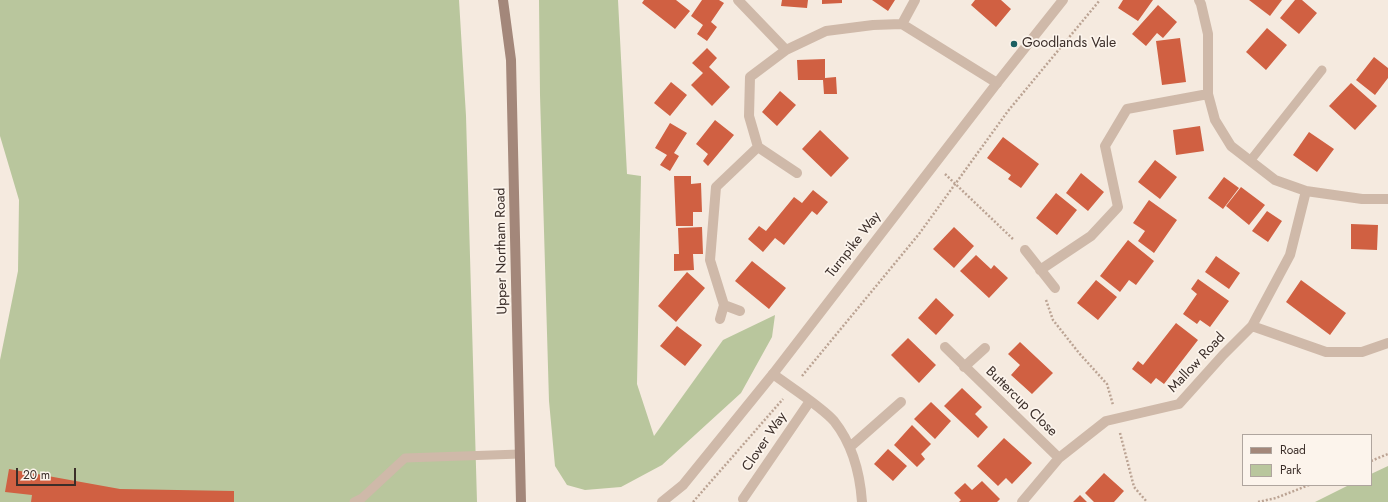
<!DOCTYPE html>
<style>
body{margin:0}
#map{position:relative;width:1388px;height:502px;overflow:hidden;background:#f5eadf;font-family:Jost,sans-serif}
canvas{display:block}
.legend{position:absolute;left:1242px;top:434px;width:130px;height:52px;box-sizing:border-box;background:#fcf4ec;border:1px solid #afa59e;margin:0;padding:5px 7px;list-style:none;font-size:12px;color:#3b2e29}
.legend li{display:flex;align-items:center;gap:8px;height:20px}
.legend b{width:20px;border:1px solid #afa59e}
.scale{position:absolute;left:16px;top:468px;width:60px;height:18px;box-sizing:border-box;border:2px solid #3b2e29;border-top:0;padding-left:5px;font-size:12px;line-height:14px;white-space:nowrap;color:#3b2e29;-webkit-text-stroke:3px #fcf4ec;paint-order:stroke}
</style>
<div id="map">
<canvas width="1388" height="502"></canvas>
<ul class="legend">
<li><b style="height:5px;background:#a3877a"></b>Road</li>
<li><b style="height:11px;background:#b9c69d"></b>Park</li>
</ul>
<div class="scale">20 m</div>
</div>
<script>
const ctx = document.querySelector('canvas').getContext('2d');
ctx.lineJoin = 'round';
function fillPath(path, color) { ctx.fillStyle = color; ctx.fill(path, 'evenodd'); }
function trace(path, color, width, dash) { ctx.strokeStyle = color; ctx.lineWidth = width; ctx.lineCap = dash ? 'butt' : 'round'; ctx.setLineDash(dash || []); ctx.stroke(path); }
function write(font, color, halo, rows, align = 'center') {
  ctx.font = font + ' Jost,sans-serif'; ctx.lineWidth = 3.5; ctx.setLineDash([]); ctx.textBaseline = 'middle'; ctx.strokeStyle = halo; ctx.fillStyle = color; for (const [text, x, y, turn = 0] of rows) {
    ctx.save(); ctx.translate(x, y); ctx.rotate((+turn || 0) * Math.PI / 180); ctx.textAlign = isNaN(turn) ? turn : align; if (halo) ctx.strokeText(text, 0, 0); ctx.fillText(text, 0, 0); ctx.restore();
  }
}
fillPath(new Path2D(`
 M0,0H459L466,116L477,502H0V360L18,271L19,200L0,136Z
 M539,0H618L627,174L641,176L637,384L654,436L723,340L775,315L772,337L741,393L662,465L621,487L585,490L567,485L555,466L549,401L540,95Z
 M1388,466V502H1315L1349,485H1371V474Z`), '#b9c69d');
fillPath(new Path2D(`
 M644,0H676L690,11L675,29L642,3Z
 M702,0H719L724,3L711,22L717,27L707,41L697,34L703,25L691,16Z
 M782,0H808L807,8L781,6Z
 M822,0H842V3L822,4Z
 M872,0H895L888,11Z
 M975,0H1001L1011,9L996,27L971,5Z
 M1123,0H1153L1138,21L1118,8Z
 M1249,0H1282L1270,16Z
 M1295,0H1302L1317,13L1299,34L1280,18Z
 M1158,5L1177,22L1163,38L1157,33L1146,46L1132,34Z
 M1267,28L1287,45L1266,70L1246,52Z
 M1180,38L1186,82L1162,85L1156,41Z
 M707,48L717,58L709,67L730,87L712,106L691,85L703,73L692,63Z
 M1374,57L1388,68V78L1375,95L1356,80Z
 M825,59V78L836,77L837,94H824L823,80H798L797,60Z
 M671,82L687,95L670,116L654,103Z
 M1351,83L1377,106L1355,130L1329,106Z
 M780,91L796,105L777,126L762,112Z
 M715,120L734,135L708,166L703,161L708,154L696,144Z
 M670,123L687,133L674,153L679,156L670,171L660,165L667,155L655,148Z
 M1200,126L1204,151L1176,155L1173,130Z
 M820,130L849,158L831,177L802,149Z
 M1309,132L1334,149L1317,172L1293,155Z
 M1003,137L1039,164L1021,188L1008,179L1011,175L987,158Z
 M1155,160L1177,177L1160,199L1138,182Z
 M1081,173L1104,192L1088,211L1066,193Z
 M674,176H691V184L701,183L702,212H693V226H676Z
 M1224,177L1239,188L1223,209L1208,198Z
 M1241,187L1265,205L1249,225L1226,206Z
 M813,190L828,202L817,215L812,211L784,245L775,238L763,252L748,239L759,226L766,231L794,197L802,203Z
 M1056,193L1077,210L1057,235L1036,218Z
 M1149,200L1177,220L1154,253L1138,241L1145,231L1133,223Z
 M1267,211L1282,221L1268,242L1252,231Z
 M1351,224L1378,225L1377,250L1351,249Z
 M702,227L703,254H693L694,270L674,271V254H679L678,228Z
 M954,227L974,246L954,268L933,249Z
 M1128,240L1154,261L1136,285L1129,280L1120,292L1100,276Z
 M976,255L991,269L994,265L1008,278L989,298L960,271Z
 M1216,256L1240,273L1229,289L1205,272Z
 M752,261L786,288L769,309L735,281Z
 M687,272L705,288L676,322L658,306Z
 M1198,279L1229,301L1210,327L1200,320L1197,324L1183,314L1197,294L1191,289Z
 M1096,280L1117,297L1098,320L1077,303Z
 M1301,280L1346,313L1330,335L1286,302Z
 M936,298L954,315L936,335L918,318Z
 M1176,323L1198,340L1164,384L1156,378L1151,384L1132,369L1138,361L1143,365Z
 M677,326L702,345L685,366L660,346Z
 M908,338L936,365L919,383L891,355Z
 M1020,342L1053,373L1032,394L1011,375L1020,365L1008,354Z
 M962,388L982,407L975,414L988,427L978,438L944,406Z
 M931,402L951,421L935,439L914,419Z
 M912,425L931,444L921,454L925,459L917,467L894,445Z
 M1004,438L1032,463L1012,484L1006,478L998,486L977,466Z
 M888,449L907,466L893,481L874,464Z
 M9,469L120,489L234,491V502H31L32,495L5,492Z
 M1104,473L1124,491L1114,502H1094L1085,493Z
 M982,481L1000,499L997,502H959L961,500L954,493L965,483L972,490Z
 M1080,495L1087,502H1073Z`), '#d06042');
trace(new Path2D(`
 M945,174L1014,240
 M1046,300L1053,320L1079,353L1107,384L1113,405
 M802,376L919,234L1008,111L1100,0
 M1120,433L1134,487L1147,502
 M1371,461L1388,454
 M693,502L783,399
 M1258,502L1276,498L1309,485`), '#bba393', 2.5, [2, 2]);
trace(new Path2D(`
 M1250,161L1322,70
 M354,502L362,498L405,458L520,454`), '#cfb9a9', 9);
trace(new Path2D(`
 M738,0L786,50
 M1199,0L1201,4L1208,34V94L1215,120L1231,146L1275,180L1306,191L1362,199H1388
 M902,24L915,0
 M797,173L758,147L749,116L750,77L786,50L826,31L873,25L902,24L997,83
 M1025,250L1055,288
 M1040,270L1091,236L1118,207L1105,146L1127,109L1208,94
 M724,305L740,311
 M720,319L724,305L710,260L716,187L758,147
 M1252,326L1326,352H1362L1388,343
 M945,347L1059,458
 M964,367L985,348
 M773,374C789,386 822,407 834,421C853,445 860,473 862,502
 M850,447L901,402
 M743,499L810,401
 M1022,502L1059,458L1106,421L1179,404L1223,355L1252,326L1290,255L1306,191`), '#cfb9a9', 10);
trace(new Path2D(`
 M662,502L683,485L773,374L997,83L1063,0`), '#cfb9a9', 10);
trace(new Path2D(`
 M503,0L511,60L521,502`), '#a3877a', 10);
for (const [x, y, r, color] of [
 [1014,44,4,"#1b5f61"]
]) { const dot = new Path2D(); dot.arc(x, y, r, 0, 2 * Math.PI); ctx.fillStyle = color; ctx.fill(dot); trace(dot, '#fcf4ec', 1.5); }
write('14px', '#3b2e29', '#fcf4ec', [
 ["Goodlands Vale",1022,44]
], 'left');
write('14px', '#3b2e29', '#fcf4ec', [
 ["Turnpike Way",854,245,-52],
 ["Upper Northam Road",502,251,-91],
 ["Mallow Road",1197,363,-47],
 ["Buttercup Close",1021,402,44],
 ["Clover Way",765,442,-56]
]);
</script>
